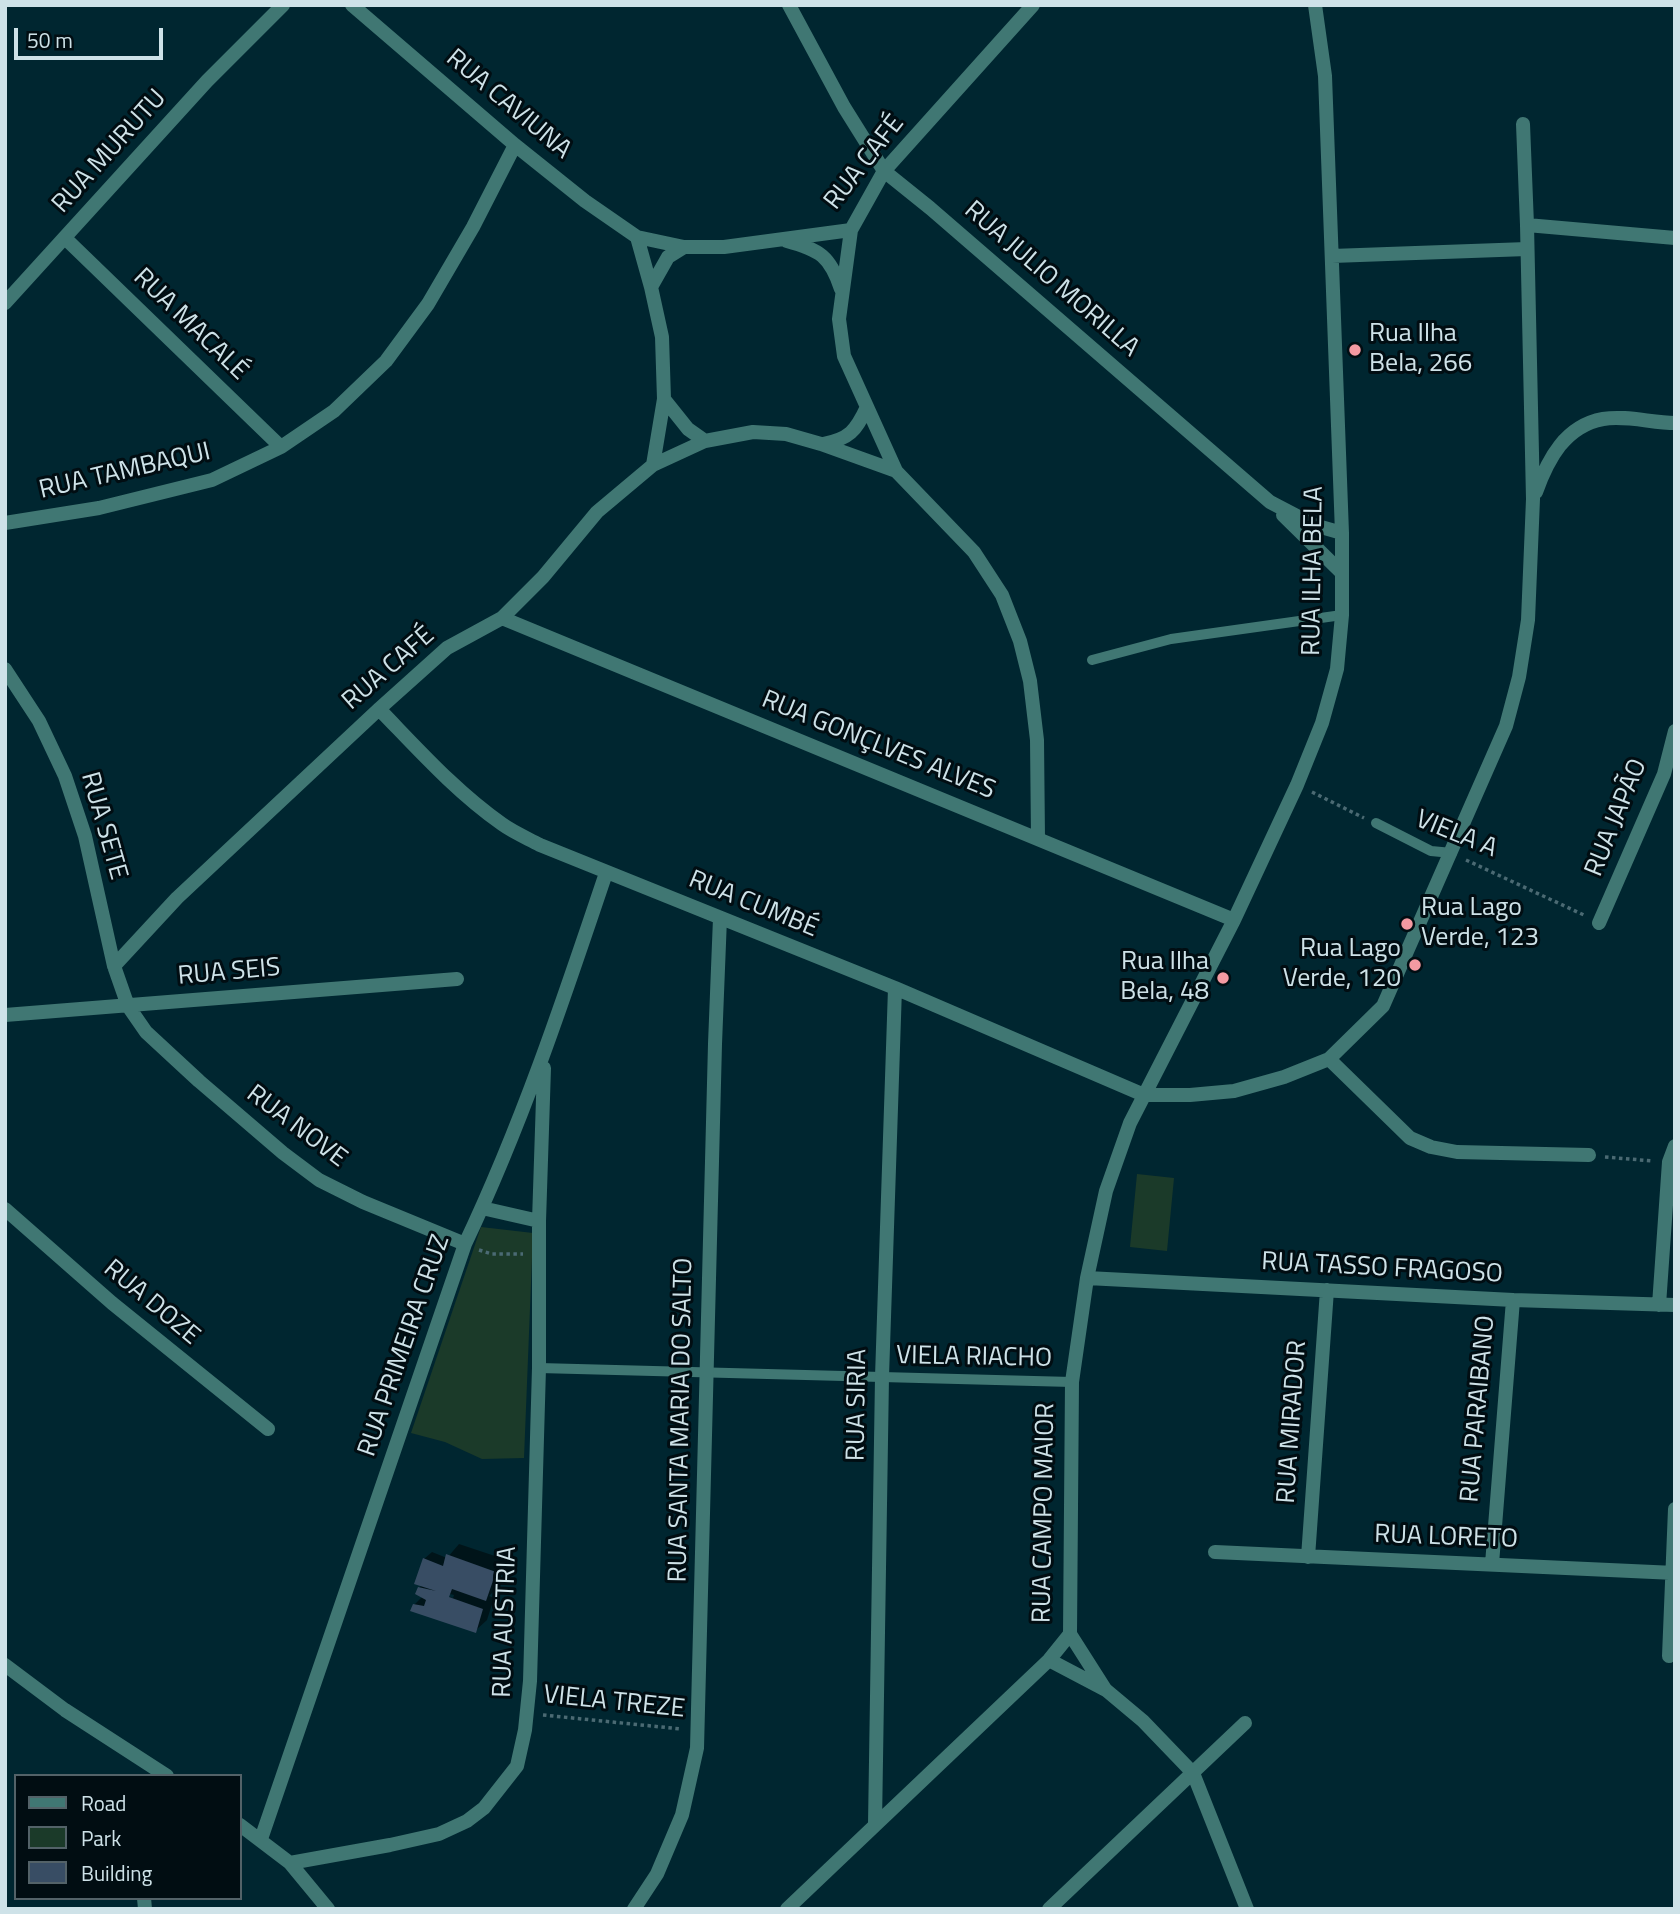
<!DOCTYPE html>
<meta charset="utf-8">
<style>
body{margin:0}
#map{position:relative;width:1680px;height:1914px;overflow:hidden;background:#002630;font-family:"Titillium Web",sans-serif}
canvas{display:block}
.frame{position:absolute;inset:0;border:7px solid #cee2e8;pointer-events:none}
.legend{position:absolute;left:14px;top:1774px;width:228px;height:126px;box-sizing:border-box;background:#010d12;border:2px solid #536268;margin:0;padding:9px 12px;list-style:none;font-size:21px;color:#cee2e8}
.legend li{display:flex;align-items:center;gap:14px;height:35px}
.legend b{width:35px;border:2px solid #536268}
.scale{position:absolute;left:14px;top:28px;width:149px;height:32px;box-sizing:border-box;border:4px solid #cee2e8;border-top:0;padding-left:9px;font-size:21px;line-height:24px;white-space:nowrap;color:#cee2e8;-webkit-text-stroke:5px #010d12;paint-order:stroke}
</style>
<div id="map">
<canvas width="1680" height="1914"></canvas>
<div class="frame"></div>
<ul class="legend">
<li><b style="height:9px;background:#407773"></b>Road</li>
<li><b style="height:19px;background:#1b3a29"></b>Park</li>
<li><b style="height:19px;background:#384d64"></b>Building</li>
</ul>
<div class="scale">50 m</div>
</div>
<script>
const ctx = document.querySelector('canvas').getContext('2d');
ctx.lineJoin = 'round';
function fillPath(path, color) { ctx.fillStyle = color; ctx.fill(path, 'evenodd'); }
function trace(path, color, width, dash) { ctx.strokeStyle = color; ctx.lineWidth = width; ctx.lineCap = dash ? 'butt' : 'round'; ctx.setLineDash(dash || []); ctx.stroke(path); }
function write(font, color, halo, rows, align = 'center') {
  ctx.font = font + ' "Titillium Web",sans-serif'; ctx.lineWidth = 6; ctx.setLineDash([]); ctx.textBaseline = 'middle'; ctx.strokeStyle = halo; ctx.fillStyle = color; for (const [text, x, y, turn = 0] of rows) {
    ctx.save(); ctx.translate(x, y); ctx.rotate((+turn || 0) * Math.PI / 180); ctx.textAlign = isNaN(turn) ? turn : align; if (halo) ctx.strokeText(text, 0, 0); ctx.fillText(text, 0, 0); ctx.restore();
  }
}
fillPath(new Path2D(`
 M1137,1174L1174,1178L1167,1251L1130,1247Z
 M481,1227L533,1233L524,1458L482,1459L445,1442L411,1433Z`), '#1b3a29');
fillPath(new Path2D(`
 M459,1544L507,1560L497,1588L489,1596L494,1598L487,1620L475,1631L414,1605L423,1596L419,1588L422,1585L424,1559L432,1552L447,1558ZM435,1590L454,1595L453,1598L435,1593Z`), '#0007');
fillPath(new Path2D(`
 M446,1554L496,1572L486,1601L452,1589L449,1597L483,1609L476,1633L410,1611L413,1604L424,1606L426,1600L415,1594L418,1587L436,1591L414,1584L423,1558L443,1566Z`), '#384d64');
trace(new Path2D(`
 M1312,792L1364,818
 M1466,860L1586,916
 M1605,1157L1653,1161
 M479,1250L492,1254H523
 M543,1715L681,1729`), '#4b6a73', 3.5, [3.5, 3.5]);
trace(new Path2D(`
 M1092,660L1171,639L1342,615
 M1376,823L1431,851L1452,853
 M539,1368L1072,1382`), '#407773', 10);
trace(new Path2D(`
 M352,5L515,145L585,201L637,237L684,247H724L851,230
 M789,5L844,107L884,171L930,208L1270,502L1314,525L1342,533
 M1033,5L884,171L851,230L839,319L844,356L896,471L974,552L1002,595L1020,641L1030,681L1037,740L1038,838
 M1523,124L1527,225
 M637,237L651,287L662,337L664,399L653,465
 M66,239L281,447
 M787,241C820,250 830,256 841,289
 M1332,256L1527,249
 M651,287L668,257L684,247
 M5,303L207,81L283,5
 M664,399L688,429L705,441
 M823,444C849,439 856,431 867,407
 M1536,492C1548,459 1565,426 1603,419C1626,415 1652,423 1675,423
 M1283,515L1342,573
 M5,523L99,508L212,480L281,447L334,411L386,361L428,304L473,227L515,145
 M502,618L1234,920
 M5,669L39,721L65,776L85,836L114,966L128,1006L146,1032L199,1081L283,1153L319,1180L363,1202L465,1244
 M379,709C417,748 456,792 502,824C513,832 527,838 540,845L895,988L1144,1095H1190L1234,1091L1284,1077L1329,1059L1383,1006L1506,726L1519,677L1528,620L1533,499L1527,225L1675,238
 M1599,923L1664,774L1675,731
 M114,966L177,898L379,709L447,648L502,618L543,577L597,512L653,465L705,441L753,432L786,434L821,444L896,471
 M5,1015L457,979
 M1329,1059L1410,1138L1431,1147L1457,1152L1589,1155
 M482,1208L539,1221
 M5,1209L112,1303L268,1429
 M1087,1278L1513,1300L1675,1305
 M1659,1305L1669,1162L1675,1146
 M1215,1552L1675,1573
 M1308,1557L1327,1290
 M1492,1564L1513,1300
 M1070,1634L1105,1689
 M1669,1656L1675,1509
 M1049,1660L1106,1690L1143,1721L1193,1773L1247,1909
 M5,1665L65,1710L167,1776
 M875,1824L882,1377L895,988
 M240,1825L290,1863L328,1909
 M261,1839L465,1244C522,1124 564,998 606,873
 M290,1863L390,1845L439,1834L467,1821L484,1808L517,1766L525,1730L530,1681L539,1368V1221L544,1068
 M144,1898L145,1909
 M634,1909L657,1874L682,1815L697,1748L715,1044L720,918
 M787,1909L1049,1660L1070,1634L1072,1382L1087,1278L1106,1191L1130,1123L1234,920L1297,785L1322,723L1337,669L1342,615V533L1325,76L1315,5
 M1049,1909L1245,1723`), '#407773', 14);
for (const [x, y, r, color] of [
 [1355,350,7,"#f49aa2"],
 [1407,924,7,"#f49aa2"],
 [1415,965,7,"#f49aa2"],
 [1223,978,7,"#f49aa2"]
]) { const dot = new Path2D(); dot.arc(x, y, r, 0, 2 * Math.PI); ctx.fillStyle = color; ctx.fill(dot); trace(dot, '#010d12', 2.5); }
write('26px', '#cee2e8', '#010d12', [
 ["RUA CAVIUNA",508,105,40],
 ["RUA MURUTU",110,152,-48],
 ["RUA CAFÉ",865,163,-52],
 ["RUA JULIO MORILLA",1051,280,41],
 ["RUA MACALÉ",190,325,44],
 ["RUA TAMBAQUI",125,472,-13],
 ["RUA ILHA BELA",1314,571,-89],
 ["RUA CAFÉ",389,669,-41],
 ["RUA GONÇLVES ALVES",878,746,22],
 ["RUA JAPÃO",1617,818,-68],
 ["RUA SETE",103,826,74],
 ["VIELA A",1456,835,22],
 ["RUA CUMBÉ",753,905,22],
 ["RUA SEIS",229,973,-5],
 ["RUA NOVE",296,1127,37],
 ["RUA TASSO FRAGOSO",1382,1269,3],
 ["RUA DOZE",151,1303,40],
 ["RUA PRIMEIRA CRUZ",405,1346,-71],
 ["VIELA RIACHO",974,1358,1],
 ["RUA SIRIA",858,1405,-89],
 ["RUA PARAIBANO",1479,1409,-85],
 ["RUA SANTA MARIA DO SALTO",682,1420,-89],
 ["RUA MIRADOR",1293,1422,-86],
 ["RUA CAMPO MAIOR",1045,1513,-89],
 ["RUA LORETO",1446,1538,2],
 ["RUA AUSTRIA",506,1622,-88],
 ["VIELA TREZE",614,1703,6]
]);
write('26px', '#cee2e8', '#010d12', [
 ["Rua Ilha",1369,335],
 ["Bela, 266",1369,365],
 ["Rua Lago",1421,909],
 ["Verde, 123",1421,939],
 ["Rua Lago",1401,950,"right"],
 ["Verde, 120",1401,980,"right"],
 ["Rua Ilha",1209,963,"right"],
 ["Bela, 48",1209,993,"right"]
], 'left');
</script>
